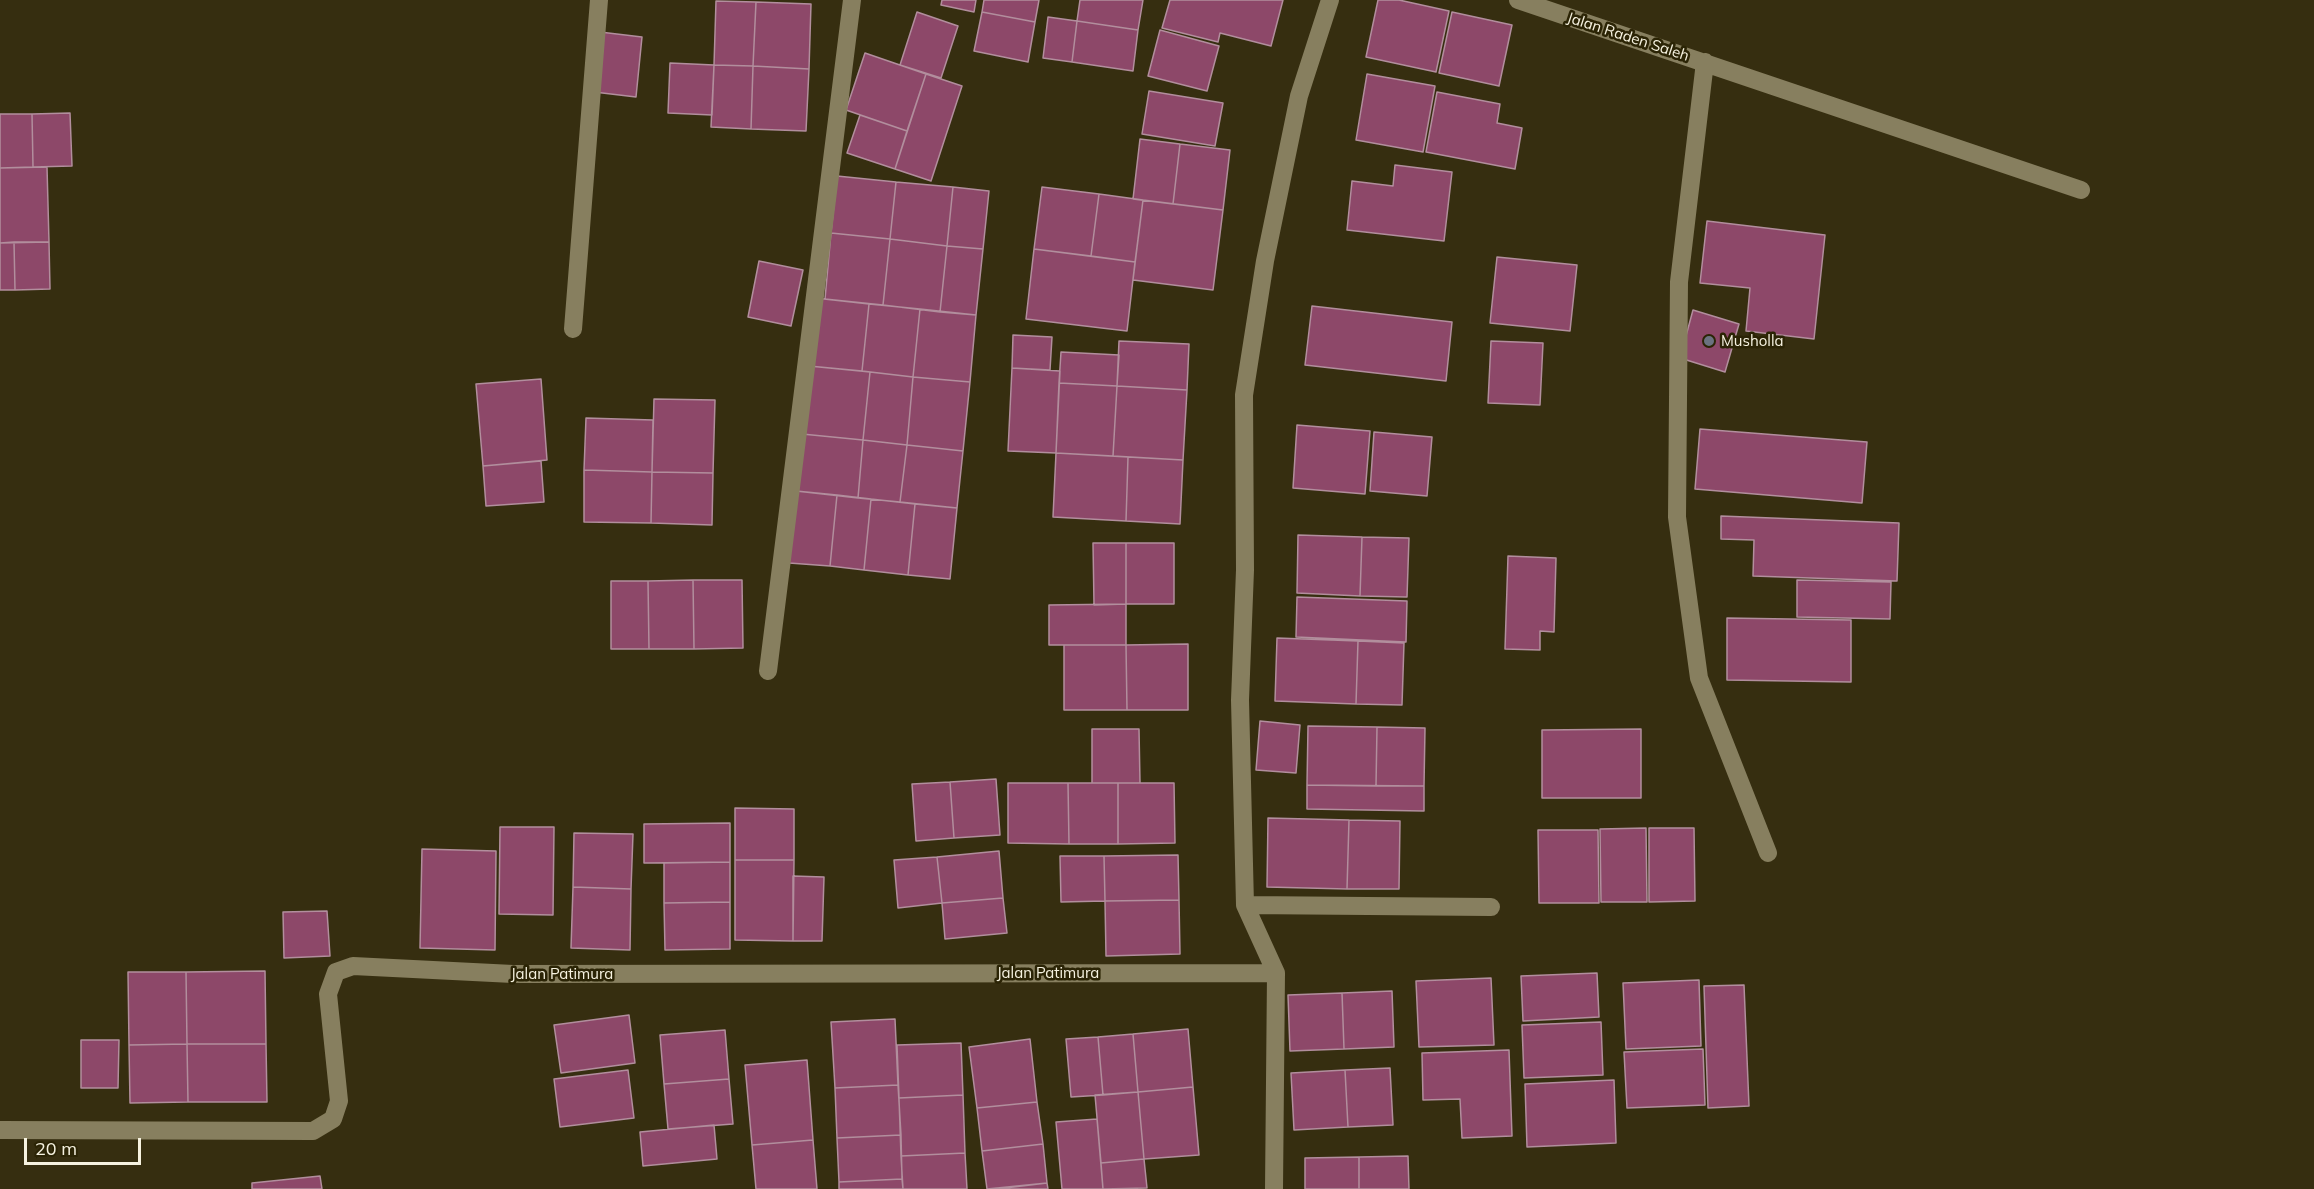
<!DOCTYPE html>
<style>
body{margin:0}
#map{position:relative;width:2314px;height:1189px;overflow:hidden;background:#362e10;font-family:Mulish,sans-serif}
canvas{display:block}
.scale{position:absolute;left:24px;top:1138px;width:117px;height:27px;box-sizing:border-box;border:3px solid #f6f2e0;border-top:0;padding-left:8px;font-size:18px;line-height:21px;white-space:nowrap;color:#f6f2e0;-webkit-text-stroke:4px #2b2405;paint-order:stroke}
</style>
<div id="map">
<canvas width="2314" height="1189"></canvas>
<div class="scale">20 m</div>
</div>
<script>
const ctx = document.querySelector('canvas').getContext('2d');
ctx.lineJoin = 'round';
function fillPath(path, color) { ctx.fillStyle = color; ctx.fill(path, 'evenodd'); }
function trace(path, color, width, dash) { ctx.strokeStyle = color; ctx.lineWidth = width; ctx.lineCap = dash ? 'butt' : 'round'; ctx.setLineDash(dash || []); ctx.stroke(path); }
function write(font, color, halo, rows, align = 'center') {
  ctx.font = font + ' Mulish,sans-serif'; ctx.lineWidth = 5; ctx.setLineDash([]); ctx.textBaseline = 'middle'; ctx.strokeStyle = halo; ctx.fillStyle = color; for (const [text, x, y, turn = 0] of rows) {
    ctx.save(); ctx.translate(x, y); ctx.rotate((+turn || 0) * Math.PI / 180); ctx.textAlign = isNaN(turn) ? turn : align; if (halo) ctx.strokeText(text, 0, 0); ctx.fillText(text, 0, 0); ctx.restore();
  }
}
const building = new Path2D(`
 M942,0H976L974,12L941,5Z
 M984,0H1039L1035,22L982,12Z
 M1080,0H1143L1138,30L1077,21Z
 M1170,0H1283L1271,46L1220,33L1218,42L1162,28Z
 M1378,0H1399L1449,11L1436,72L1366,57Z
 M716,1L756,2L753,66L714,65Z
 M756,2L811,4L809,69L753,66Z
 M917,12L958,26L941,78L900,65Z
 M982,12L1035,22L1028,62L974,51Z
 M1452,12L1512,25L1499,86L1439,73Z
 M1048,17L1077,21L1072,62L1043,58Z
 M1077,21L1138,30L1133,71L1072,62Z
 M1160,30L1219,46L1207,91L1148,76Z
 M600,32L642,37L636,97L594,92Z
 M865,53L926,74L907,131L846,110Z
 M670,63L714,65L712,115L668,113Z
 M714,65L753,66L751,129L711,127Z
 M753,66L809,69L806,131L751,129Z
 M926,74L962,86L931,181L895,169Z
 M1367,74L1435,86L1423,152L1356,140Z
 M1149,91L1223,103L1215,146L1142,134Z
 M1437,92L1500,104L1497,123L1522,128L1515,169L1426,152Z
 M70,113L72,166L33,167L32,114Z
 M0,114H32L33,167L0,168Z
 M860,115L907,131L895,169L847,153Z
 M1140,139L1180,144L1173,204L1133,199Z
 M1180,144L1230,150L1223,210L1173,204Z
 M1395,165L1452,172L1444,241L1347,230L1352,181L1393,186Z
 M47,167L49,242L0,243V168Z
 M837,176L896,182L890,239L831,233Z
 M896,182L953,187L947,246L890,239Z
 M953,187L989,191L983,249L947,246Z
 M1042,187L1099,194L1091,256L1034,249Z
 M1099,194L1143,200L1135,262L1091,256Z
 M1143,200L1223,210L1213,290L1133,280Z
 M1707,221L1825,235L1814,339L1746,331L1750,288L1700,283Z
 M831,233L890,239L883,305L825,299Z
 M890,239L947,246L940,312L883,305Z
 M14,242L15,290H0V243Z
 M14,242H49L50,289L15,290Z
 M947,246L983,249L976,315L940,312Z
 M1034,249L1135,262L1127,331L1026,319Z
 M1497,257L1577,265L1570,331L1490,323Z
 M759,261L803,270L791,326L748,317Z
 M815,298L869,304L862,371L809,366Z
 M869,304L920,309L913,377L862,371Z
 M1312,306L1452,322L1446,381L1305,365Z
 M920,309L976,315L970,382L913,377Z
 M1693,310L1739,324L1725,372L1680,358Z
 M1013,335L1052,337L1050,370L1012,368Z
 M1119,341L1189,344L1187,390L1117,386Z
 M1491,341L1543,343L1540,405L1488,403Z
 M1061,352L1119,355L1117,386L1059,383Z
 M809,366L870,372L863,440L802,434Z
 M1012,368L1060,371L1056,453L1008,451Z
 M870,372L913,377L907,445L863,440Z
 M913,377L970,382L963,451L907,445Z
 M541,379L547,460L483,466L476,384Z
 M1059,383L1117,386L1113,456L1056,453Z
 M1117,386L1187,390L1183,460L1113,456Z
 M654,399L715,400L713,473L652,472Z
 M586,418L653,420L652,472L584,470Z
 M1297,425L1370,431L1365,494L1293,488Z
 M1700,429L1867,442L1862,503L1695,489Z
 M1374,432L1432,437L1427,496L1370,491Z
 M802,434L863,440L858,498L796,491Z
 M863,440L907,445L900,502L858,498Z
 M907,445L963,451L957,508L900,502Z
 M1056,453L1128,457L1126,521L1053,517Z
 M1128,457L1183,460L1180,524L1126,521Z
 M541,461L544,502L486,506L483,466Z
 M584,470L652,472L651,523L584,522Z
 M652,472L713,473L712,525L651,523Z
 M796,491L837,495L830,566L789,563Z
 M837,495L871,499L864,570L830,566Z
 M871,499L915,504L908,575L864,570Z
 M915,504L957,508L950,579L908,575Z
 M1721,516L1899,523L1897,581L1753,576L1754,540L1721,539Z
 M1298,535L1362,537L1360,596L1297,593Z
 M1362,537L1409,538L1407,597L1360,596Z
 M1093,543H1126V604L1094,605Z
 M1126,543H1174V604H1126Z
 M1508,556L1556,558L1554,632L1540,631V650L1505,649Z
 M693,580H742L743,648L694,649Z
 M693,580L694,649H649L648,581Z
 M1797,580L1891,582L1890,619L1797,617Z
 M611,581H648L649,649H611Z
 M1297,597L1407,601L1406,642L1296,637Z
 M1126,604V645H1049V605Z
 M1727,618L1851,620V682L1727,680Z
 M1277,638L1358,641L1356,704L1275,701Z
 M1358,641L1404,643L1402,705L1356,704Z
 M1188,644V710H1127L1126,645Z
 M1064,645H1126L1127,710H1064Z
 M1260,721L1300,725L1296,773L1256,770Z
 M1308,726L1377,727L1376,786L1307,785Z
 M1377,727L1425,728L1424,786H1376Z
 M1092,729H1139L1140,783H1092Z
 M1641,729V798H1542V730Z
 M996,779L1000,835L954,838L950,782Z
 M950,782L954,838L916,841L912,784Z
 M1008,783H1068L1069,844L1008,843Z
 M1068,783H1118V844H1069Z
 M1118,783H1174L1175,843L1118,844Z
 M1307,785L1424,786V811L1307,809Z
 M735,808L794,809V860H735Z
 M1268,818L1349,820L1347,889L1267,887Z
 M1349,820L1400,821L1399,889H1347Z
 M730,823V862L644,863V824Z
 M500,827H554L553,915L499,914Z
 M1646,828L1647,902H1601L1600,829Z
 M1649,828H1694L1695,901L1649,902Z
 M1538,830H1598L1599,903H1539Z
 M574,833L633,834L631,889L573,887Z
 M422,849L496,851L495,950L420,948Z
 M999,851L1003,898L942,903L937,857Z
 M1178,855L1179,900L1105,901L1104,856Z
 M1060,856H1104L1105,901L1061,902Z
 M937,857L942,903L898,908L894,860Z
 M735,860H794L793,941L735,940Z
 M730,862V902L664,903V863Z
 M793,876L824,877L822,941H793Z
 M573,887L631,889L630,950L571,948Z
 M1003,898L1007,933L945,939L942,903Z
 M1179,900L1180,954L1106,956L1105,901Z
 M730,902V949L665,950L664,903Z
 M327,911L330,956L284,958L283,912Z
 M265,971L266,1044H187L186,972Z
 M128,972H186L187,1044L129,1045Z
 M1597,973L1599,1017L1523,1021L1521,976Z
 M1491,978L1494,1045L1419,1047L1416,981Z
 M1699,980L1701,1046L1626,1049L1623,983Z
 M1744,985L1749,1106L1708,1108L1704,986Z
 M1392,991L1394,1047L1344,1049L1342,993Z
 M1342,993L1344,1049L1290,1051L1288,995Z
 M629,1015L635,1063L561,1073L554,1025Z
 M895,1019L898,1085L835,1088L831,1022Z
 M1601,1022L1603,1075L1524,1078L1522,1025Z
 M1188,1029L1193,1087L1138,1092L1133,1034Z
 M725,1030L729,1079L664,1084L660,1035Z
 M1133,1034L1138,1092L1103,1095L1098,1037Z
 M1098,1037L1103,1095L1071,1097L1066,1039Z
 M1030,1039L1037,1102L977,1108L969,1047Z
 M81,1040H119L118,1088H81Z
 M961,1043L963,1095L899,1098L897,1045Z
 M187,1044H266L267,1102H188Z
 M187,1044L188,1102L130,1103L129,1045Z
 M1703,1049L1705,1105L1627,1108L1624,1052Z
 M1509,1050L1512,1136L1462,1138L1460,1099L1423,1100L1422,1053Z
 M807,1060L813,1140L752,1145L745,1065Z
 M1390,1068L1393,1125L1348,1127L1345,1070Z
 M628,1070L634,1118L560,1127L554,1079Z
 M1345,1070L1348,1127L1294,1130L1291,1073Z
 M729,1079L733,1124L668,1129L664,1084Z
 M1614,1080L1616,1143L1527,1147L1525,1084Z
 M898,1085L901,1135L837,1138L835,1088Z
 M1193,1087L1199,1155L1144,1159L1138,1092Z
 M1138,1092L1144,1159L1101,1163L1095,1095Z
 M963,1095L965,1153L901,1156L899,1098Z
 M1037,1102L1043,1144L982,1151L977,1108Z
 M1097,1119L1103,1189H1062L1056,1122Z
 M714,1125L717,1159L643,1166L640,1132Z
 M901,1135L902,1179L839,1182L837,1138Z
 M813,1140L817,1189H756L752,1145Z
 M1043,1144L1047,1183L987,1189L982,1151Z
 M965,1153L967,1189H903L901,1156Z
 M1408,1156L1409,1189H1359V1157Z
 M1359,1157V1189H1305V1158Z
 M1144,1159L1147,1188L1103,1189L1101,1163Z
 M320,1176L322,1189H252V1183Z
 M902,1179L903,1189H839V1182Z
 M1047,1183L1048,1189H997Z`);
fillPath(building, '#8d4869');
trace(building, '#b28e9d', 1.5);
trace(new Path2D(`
 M1518,0L2081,190
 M1705,62L1679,282L1677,517L1699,678L1768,853
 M573,329L599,0
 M768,671L852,0
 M1245,905L1491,907
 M0,1130L313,1131L333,1119L339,1101L328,994L336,972L353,966L513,974L1276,973
 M1274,1189L1276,973L1245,905L1240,700L1245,570L1244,395L1265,261L1299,96L1330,0`), '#877f5f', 18);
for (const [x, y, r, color] of [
 [1709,341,6,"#6b7280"]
]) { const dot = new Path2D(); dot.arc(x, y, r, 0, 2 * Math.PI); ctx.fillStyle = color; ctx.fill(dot); trace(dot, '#2b2405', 2); }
write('15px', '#f6f2e0', '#2b2405', [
 ["Jalan Raden Saleh",1628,37,18],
 ["Jalan Patimura",1048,973],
 ["Jalan Patimura",562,974]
]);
write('15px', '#f6f2e0', '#2b2405', [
 ["Musholla",1721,341]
], 'left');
</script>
